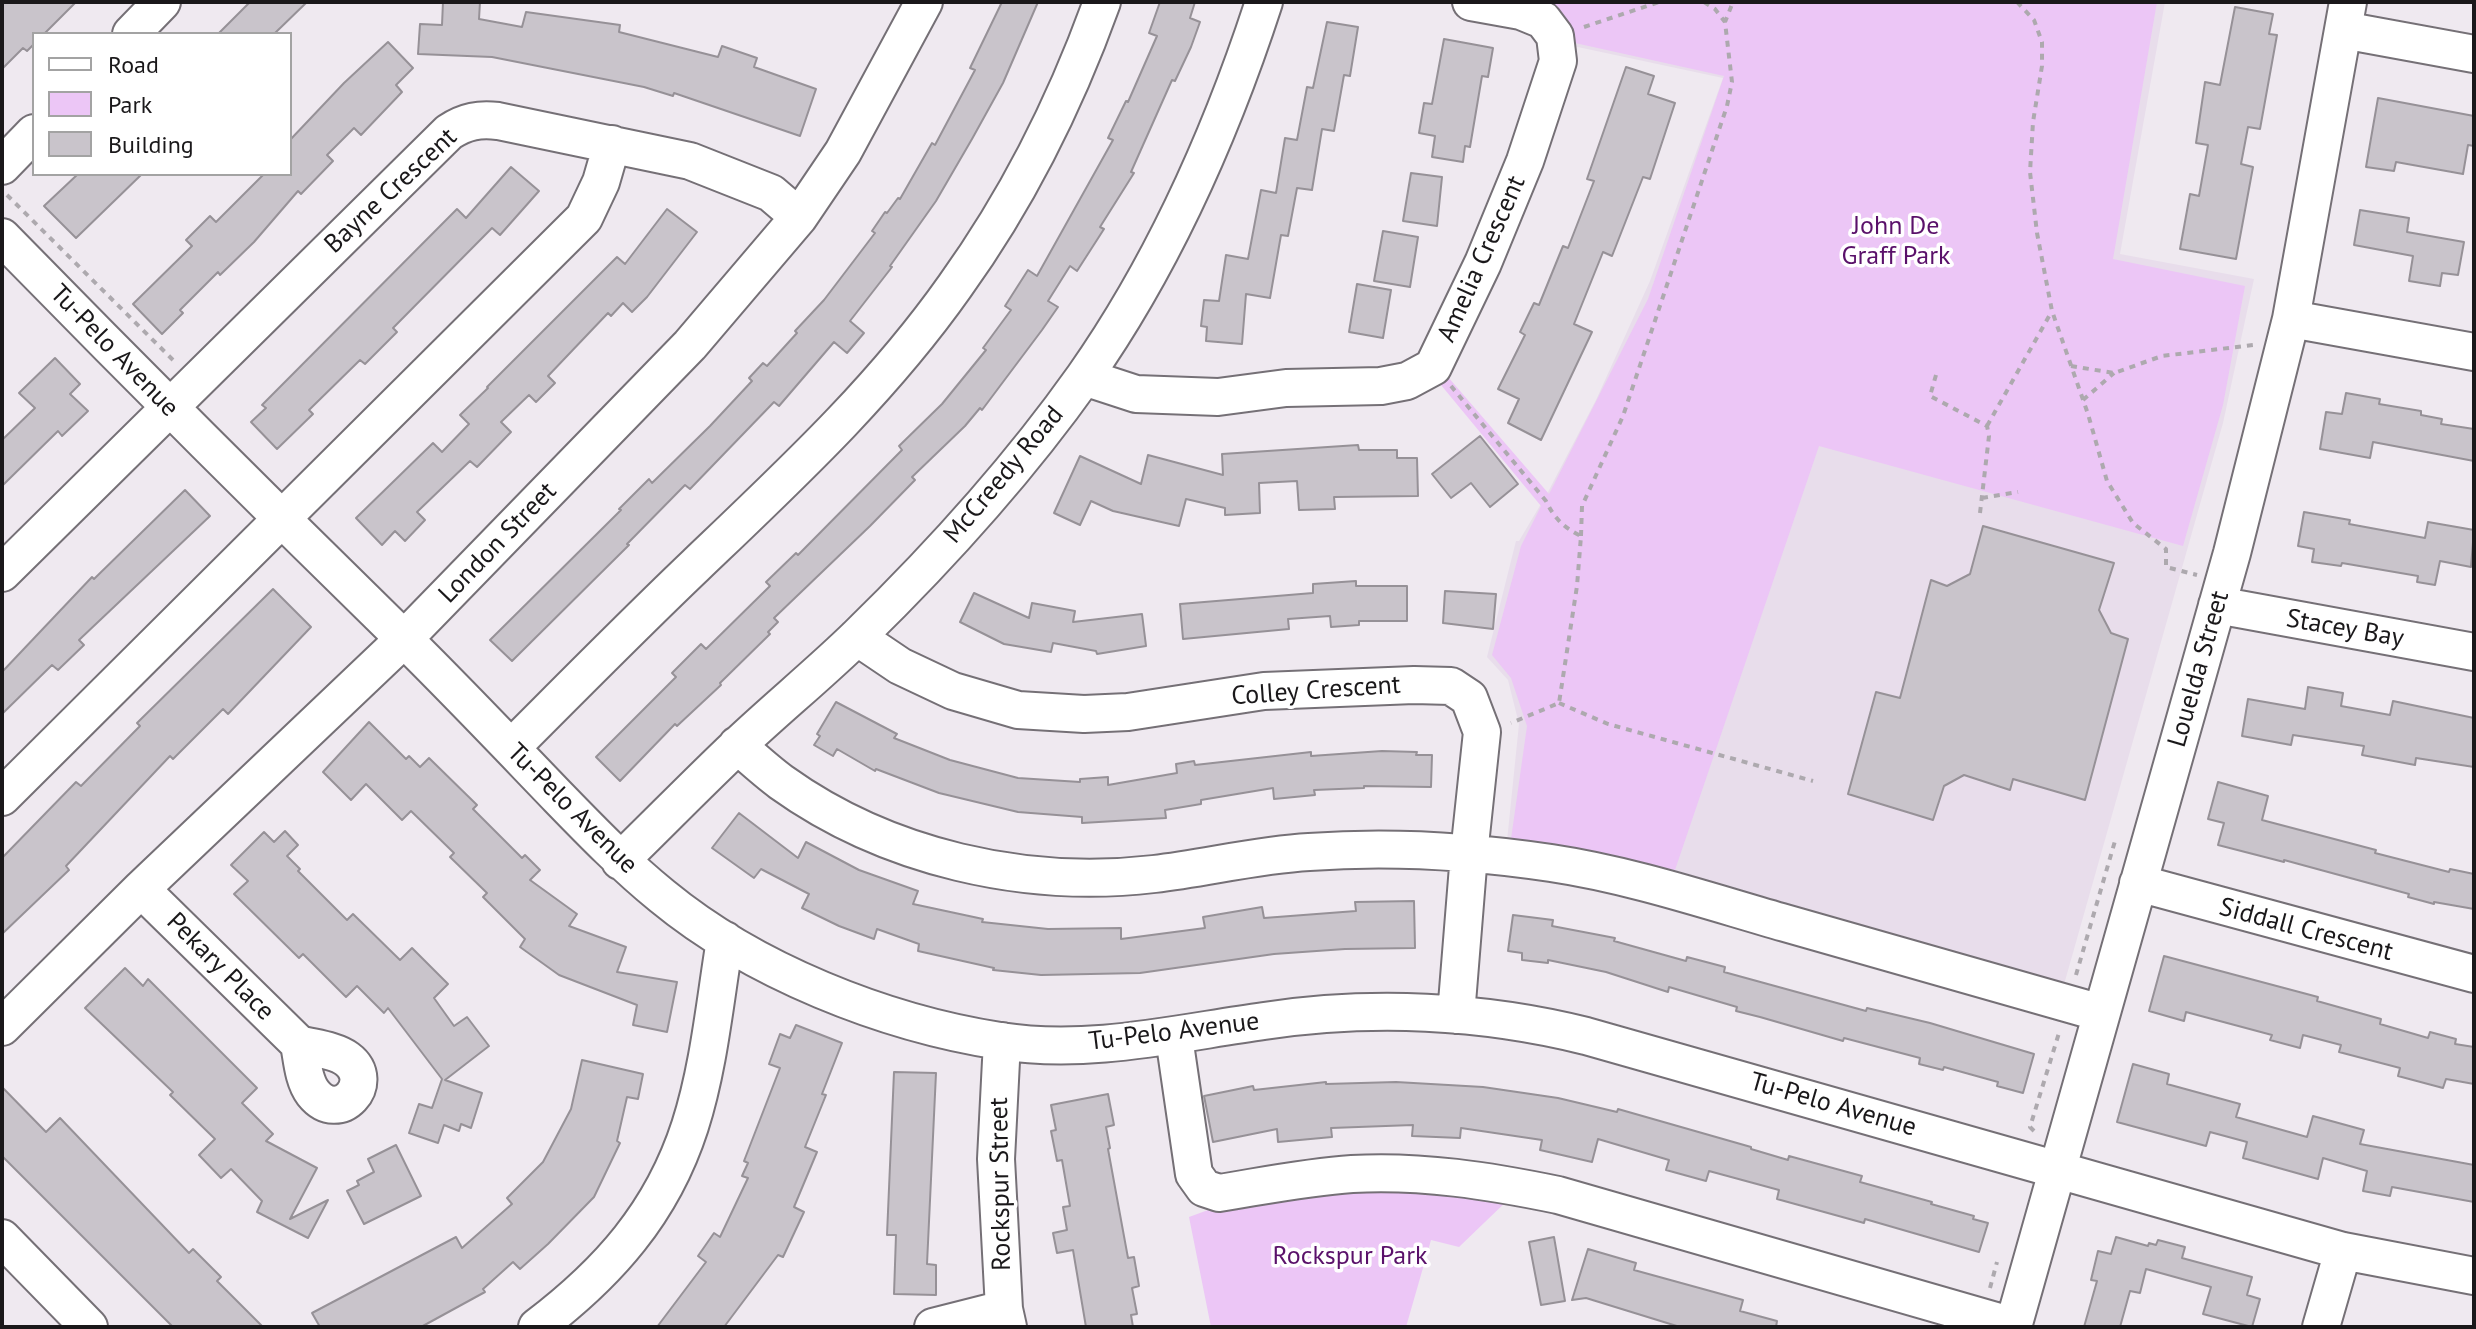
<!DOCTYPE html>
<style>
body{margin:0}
#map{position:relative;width:2476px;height:1329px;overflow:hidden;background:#efe9f0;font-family:"PT Sans",sans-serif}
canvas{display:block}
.frame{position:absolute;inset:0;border:4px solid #1a181a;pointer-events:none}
.legend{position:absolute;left:32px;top:32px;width:260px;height:144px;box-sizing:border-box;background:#fff;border:2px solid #a3a3a3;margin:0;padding:10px 14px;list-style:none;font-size:24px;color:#1a181a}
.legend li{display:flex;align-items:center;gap:16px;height:40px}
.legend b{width:40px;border:2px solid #a3a3a3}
</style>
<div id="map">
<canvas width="2476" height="1329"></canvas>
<div class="frame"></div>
<ul class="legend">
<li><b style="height:10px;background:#fff"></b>Road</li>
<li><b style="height:22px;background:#ecc6f6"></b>Park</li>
<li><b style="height:22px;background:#c9c4cb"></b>Building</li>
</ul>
</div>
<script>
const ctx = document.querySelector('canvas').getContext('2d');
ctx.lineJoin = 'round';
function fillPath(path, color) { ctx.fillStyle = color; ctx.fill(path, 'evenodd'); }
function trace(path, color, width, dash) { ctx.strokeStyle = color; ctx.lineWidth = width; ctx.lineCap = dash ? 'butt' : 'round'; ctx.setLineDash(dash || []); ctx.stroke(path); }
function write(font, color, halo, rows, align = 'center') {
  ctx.font = font + ' "PT Sans",sans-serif'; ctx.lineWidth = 7; ctx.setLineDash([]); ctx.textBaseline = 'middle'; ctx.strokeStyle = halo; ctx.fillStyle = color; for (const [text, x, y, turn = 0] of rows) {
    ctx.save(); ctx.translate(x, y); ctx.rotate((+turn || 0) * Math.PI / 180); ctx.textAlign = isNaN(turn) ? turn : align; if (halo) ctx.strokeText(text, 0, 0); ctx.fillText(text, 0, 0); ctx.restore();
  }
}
fillPath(new Path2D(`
 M1541,2H2165L2120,254L2254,279L2223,423L2063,988L1507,841L1519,724L1508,680L1487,657L1516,541H1519L1548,492L1596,400L1650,281L1723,78L1573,46Z`), '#e8ddeb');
fillPath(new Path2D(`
 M1545,2H2157L2113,259L2245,286L2223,405L2183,546L1819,446L1675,870L1511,839L1527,726L1511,678L1492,655L1521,546L1541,506L1441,385L1448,377L1549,494L1648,299L1724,76L1575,43L1560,14Z
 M1329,1187L1511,1197L1459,1247L1431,1240L1406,1327H1211L1189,1217L1219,1206Z`), '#ecc6f6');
const building = new Path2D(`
 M2,2H76L44,34H34V44L27,51L23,48L2,69Z
 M250,2H307L274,34H218Z
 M443,2H480L479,19L522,27L526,12L620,25L619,32L718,57L722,46L757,58L754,67L816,89L800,136L674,93L673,96L644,87L492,57L418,54L420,24L442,25Z
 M1002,2H1038L1003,83L972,139L936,201L890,266L892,267L850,321L864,333L847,353L834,342L779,406L774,402L690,489L685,485L627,544L629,545L512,661L490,640L621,510L619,509L649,479L652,483L710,426L752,381L749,378L763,363L767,366L797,333L795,331L824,300L875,233L872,231L885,212L887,213L898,198L900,199L932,143L935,145L975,70L970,68Z
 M1160,2H1195L1190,18L1200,22L1191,47L1175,81L1172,80L1131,172L1134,173L1100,227L1104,229L1077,271L1070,266L1048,301L1058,307L1042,330L982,410L980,408L965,426L912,477L915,480L870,526L774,618L778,622L768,632L770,634L720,683L721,685L677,726L675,724L620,781L596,757L676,677L672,673L701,644L706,649L770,586L766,582L796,553L798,555L902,450L899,446L942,404L986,350L983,348L1011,310L1005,306L1028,270L1037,276L1113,140L1108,138L1126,101L1128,102L1157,36L1149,33Z
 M2235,7L2273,14L2269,34L2277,35L2260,129L2248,127L2241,164L2253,167L2236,259L2180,249L2190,194L2199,196L2208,145L2196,143L2205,82L2220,85Z
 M1327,22L1358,27L1350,76L1344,75L1334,131L1322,129L1312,190L1297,188L1288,236L1281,235L1270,298L1246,294L1242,344L1206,341L1207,327L1201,326L1204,300L1219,301L1226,255L1248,259L1261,190L1276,193L1285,138L1297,140L1307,87L1313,88Z
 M1444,39L1493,48L1488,77L1482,76L1470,147L1465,146L1463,162L1432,157L1435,136L1419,133L1424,103L1432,104Z
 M388,42L413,68L396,85L402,92L361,135L354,128L327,155L333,161L301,194L298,191L254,242L220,275L218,272L180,310L183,313L162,334L133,304L192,246L186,240L210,216L216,222L264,174H290V140L344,83Z
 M1626,67L1654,76L1648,94L1675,103L1650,179L1643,177L1612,256L1603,252L1574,324L1592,332L1541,440L1508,423L1519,399L1498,389L1525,335L1520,332L1534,303L1539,305L1563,246L1568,248L1594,181L1587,179Z
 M2378,98L2474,116V146L2468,145L2463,174L2396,162L2394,171L2366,167Z
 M511,167L539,191L500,235L492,228L393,328L397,332L365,364L360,360L309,410L313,414L277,449L251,422L266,408L262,405L457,209L466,218Z
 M1411,173L1442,177L1437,226L1403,221Z
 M78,174H142L76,238L44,206Z
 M667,209L697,232L647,297L632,312L623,303L611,316L608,313L548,376L555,383L536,402L529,395L501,422L511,432L477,467L470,461L417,512L425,520L405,541L395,531L382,545L356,518L433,443L442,452L469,424L460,415L488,388L487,387L617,257L625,264Z
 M2360,210L2409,218L2407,232L2464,242L2458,275L2442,273L2440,286L2409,281L2413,256L2354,245Z
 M1383,231L1418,237L1410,287L1374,281Z
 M1357,284L1391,290L1383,338L1349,332Z
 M55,358L80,384L70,394L88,411L62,436L58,431L2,486V440L35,408L19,393Z
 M2346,393L2380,399L2379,404L2421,411V415L2442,419L2441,424L2474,429V461L2373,442L2370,458L2320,449L2326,412L2342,414Z
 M1480,436L1518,484L1490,507L1471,483L1451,498L1432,474Z
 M1358,445L1359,450H1397V458H1417L1418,496L1334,497L1335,509L1299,510L1297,481L1259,483L1260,513L1225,515V508L1186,499L1179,526L1113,511L1091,501L1080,525L1054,513L1080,456L1141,484L1148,455L1223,475L1222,454Z
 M185,490L210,516L79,640L84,645L58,670L52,665L2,714V672L92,577L94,579Z
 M2304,512L2350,520L2349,524L2425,538L2428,522L2474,530L2471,567L2440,561L2435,585L2417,582L2418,576L2342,563L2341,566L2312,562L2314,549L2298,546Z
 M1983,526L2114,563L2099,610L2111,633L2128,639L2085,800L2013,779L2010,790L1964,775L1944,786L1933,820L1848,794L1876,692L1900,698L1931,580L1947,586L1970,574Z
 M1356,581V586H1407V621H1359V625L1331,627L1330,616L1288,619L1289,629L1183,639L1180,604L1313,593V584Z
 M273,589L311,627L228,714L223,709L173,759L170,756L66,866L69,870L2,934V858L76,782L81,786L140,726L137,723Z
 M1445,591L1496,594L1493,629L1443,623Z
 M974,593L1029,618L1032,603L1075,611L1073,622L1142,614L1146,646L1097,654L1096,651L1053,643L1051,652L1004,644L960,622Z
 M2308,687L2343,693L2341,706L2390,715L2393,701L2474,718V767L2416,758L2415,765L2362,755L2364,746L2293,735L2291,745L2242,736L2248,699L2305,709Z
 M836,702L897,734L894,738L950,760L1018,778L1080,782V779L1108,777V785L1177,773L1176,764L1194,761L1195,765L1311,752V756L1382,751L1417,752L1416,755H1432L1431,787L1364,786V788L1314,790L1315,795L1274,799L1273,788L1201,800V804L1165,810L1166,818L1082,823V817L1018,812L939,793L876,769L875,771L837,749L833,756L814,745L820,736L817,734Z
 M369,722L406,759L409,756L420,767L429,758L477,805L473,809L522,858L525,855L540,870L530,880L577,914L569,926L626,947L617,972L677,982L667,1032L633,1025L637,1005L559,975L520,947L525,939L483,897L487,893L450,857L454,853L411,811L402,820L366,784L351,800L323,772Z
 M2218,782L2268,796L2262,820L2376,850L2375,853L2449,872L2450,869L2474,874V909L2434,902V904L2408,897L2409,894L2284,860V862L2218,845L2224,823L2208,819Z
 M739,813L798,858L806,842L859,870L918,891L913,904L983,919L982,922L1048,929L1121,928V939L1205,928L1203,917L1262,907L1264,918L1356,911L1355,902L1414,901L1415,948L1345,949L1274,954L1140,973L1041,975L993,970L994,968L918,951L919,944L877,929L874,939L839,926L802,908L809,894L761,869L754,878L712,848Z
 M285,831L298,845L287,856L300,869L298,871L347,920L353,914L400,960L412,948L448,984L434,998L454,1026L467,1017L489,1046L445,1080L482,1093L471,1128L461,1124L459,1131L444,1125L438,1143L409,1133L419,1104L432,1108L442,1079L388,1008L384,1013L357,986L346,997L303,954L299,958L234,894L248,881L231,865L264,832L274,842Z
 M1513,915L1553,920L1552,926L1615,938L1614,941L1686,961L1687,957L1725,967L1724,972L1866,1011L1867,1008L1930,1023L2034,1054L2023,1093L1997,1086L1998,1082L1944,1067L1943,1070L1919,1064L1920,1058L1844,1038L1843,1041L1760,1017L1736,1011L1737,1007L1669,987L1668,992L1606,972L1548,960V963L1522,960V953L1508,951Z
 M2164,956L2318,997L2317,1001L2381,1019L2380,1024L2428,1038L2430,1032L2456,1039L2455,1044L2474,1047V1084L2446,1079L2443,1088L2398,1076L2400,1068L2339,1052L2341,1045L2303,1035L2300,1048L2270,1040L2272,1035L2186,1012L2184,1021L2149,1011Z
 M125,968L143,986L148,979L257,1088L242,1103L273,1134L266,1141L317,1168L290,1219L328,1200L308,1238L257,1212L262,1201L231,1169L221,1178L199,1155L215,1139L170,1095L173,1092L85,1008Z
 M796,1025L842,1043L822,1094L826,1095L805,1147L817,1152L794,1207L804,1212L783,1257L778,1255L724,1327H657L706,1262L698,1256L714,1233L720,1237L748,1178L742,1176L748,1163L744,1161L780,1068L769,1064L780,1034L790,1038Z
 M582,1060L643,1074L638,1099L627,1097L617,1141L620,1143L594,1197L548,1244L520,1269L513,1262L483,1289L485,1292L421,1327H320L312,1313L456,1237L462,1248L512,1204L507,1198L543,1162L571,1109Z
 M2133,1064L2169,1074L2167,1084L2240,1104L2236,1117L2307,1137L2313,1116L2364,1130L2360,1144L2474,1165V1202L2392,1187L2390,1196L2363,1191L2367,1171L2323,1158L2318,1179L2243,1158L2247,1142L2210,1132L2206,1146L2117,1122Z
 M894,1072L936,1073L927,1264L936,1265V1295L894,1294L896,1235H887Z
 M1326,1082V1084L1396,1082L1483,1087L1558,1098L1617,1112L1618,1109L1751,1147V1149L1788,1160L1789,1156L1862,1176L1860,1182L1932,1202L1931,1204L1974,1216L1973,1219L1988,1223L1979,1252L1865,1219L1864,1223L1777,1199L1779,1190L1709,1171L1706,1181L1666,1170L1669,1160L1598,1139L1592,1162L1540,1150L1542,1140L1461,1128L1460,1138L1412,1136L1413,1125L1331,1128L1332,1137L1278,1142L1277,1129L1213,1142L1204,1096L1253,1086L1254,1090Z
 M2,1087L46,1132L60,1118L189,1253L193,1249L221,1277L217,1281L263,1327H173L2,1156Z
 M1108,1094L1114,1125L1106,1127L1110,1148L1108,1149L1128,1258L1134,1257L1139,1286L1132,1288L1137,1314L1131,1315L1133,1327H1086L1073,1250L1057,1253L1053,1233L1067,1230L1063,1207L1070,1206L1062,1160L1057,1161L1051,1131L1056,1130L1051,1105Z
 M396,1145L421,1196L364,1224L347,1191L359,1185L357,1181L374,1172L368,1159Z
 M1554,1237L1565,1301L1541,1305L1529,1242Z
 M2116,1237L2148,1246L2149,1243L2156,1245L2158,1240L2185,1247L2182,1258L2252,1277L2247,1295L2260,1299L2252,1327L2203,1314L2211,1287L2146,1269L2140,1293L2130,1291L2120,1327H2084L2097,1281L2091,1280L2098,1251L2111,1254Z
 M1588,1249L1636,1263L1634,1270L1743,1300L1740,1311L1777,1321L1776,1327H1680L1586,1298L1572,1300Z`);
fillPath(building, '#c9c4cb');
trace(building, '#969197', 2);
const minor = new Path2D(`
 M2343,30L2474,54
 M131,34L162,2
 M2,166L34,133
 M2,237C133,371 265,503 399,634C453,687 506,743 559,798C592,832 625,866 662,896C753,971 884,1023 1000,1041C1089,1055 1177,1033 1264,1021C1371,1005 1482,1010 1586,1036L2343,1251L2474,1276
 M2291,319L2474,352
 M1084,377L1136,394L1218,397L1286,388L1381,386L1407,381L1433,367L1483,263L1525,161L1558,61L1555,36L1543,20L1521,11L1471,2
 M2,573L449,132C466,121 479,119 498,121L690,161L771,193L799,217
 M2217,605L2474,652
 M857,637L900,666L953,691L1018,710L1084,714L1128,712L1264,691L1414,685L1451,686L1469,698L1482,732L1469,854L1456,1015
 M737,745C752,758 766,771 781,782C887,858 1025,889 1154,874C1206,868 1256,855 1309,852C1389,846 1471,851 1551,863C1631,875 1708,901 1785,923C1891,953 1996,983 2101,1013
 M511,748C572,687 633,625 696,565C788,477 881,391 955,286C1017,200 1066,102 1102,2
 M2,797L584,218L601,182L612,144
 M620,861C659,823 697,784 737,746C776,709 819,674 858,636C939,557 1018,470 1084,377C1164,263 1221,134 1264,2
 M2138,883L2474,974
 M141,889L299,1044C302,1059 303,1080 313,1093C339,1126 378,1082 347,1059C335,1050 313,1048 299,1044
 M2,1027L141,889L404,639L690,345L799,217L843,152L924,2
 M1174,1037L1194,1174L1204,1188L1219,1193C1263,1186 1307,1177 1352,1174C1421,1170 1490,1181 1558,1195L2013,1326
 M1002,1041L996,1159L1004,1309L1008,1327
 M2,1238L89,1327
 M537,1327C608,1273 662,1213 690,1126C709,1067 715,1001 725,940
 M933,1327L1004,1309
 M2013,1327L2232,553L2291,319L2348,2
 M2321,1327L2343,1251`);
trace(minor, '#757076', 40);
trace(new Path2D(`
 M1704,2L1715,9L1725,22
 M2017,2L2034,20L2042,42V66L2033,122L2030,172L2037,233L2052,311L2088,414L2107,481L2133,523L2166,549V567L2197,575
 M1584,27L1659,2
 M7,195L173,360
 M2071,366L2114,373L2162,356L2253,345
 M1936,375L1930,396L1987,426L1989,436L1980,513
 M1451,386L1546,501C1554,518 1564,528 1581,536L1577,586L1559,703L1511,723
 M2083,400L2114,373
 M1987,426L2052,311
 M1982,498L2018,492
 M1581,536L1582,506L1623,416L1727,106L1732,82L1725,22L1733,2
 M1559,703L1608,724L1813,781
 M2076,975L2115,841L2119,842
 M2034,1131L2030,1127L2059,1033
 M1990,1288L1997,1262`), '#ada9ae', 4, [6, 6]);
trace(minor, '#fff', 36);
write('26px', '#1a181a', '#fff', [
 ["Bayne Crescent",391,191,-43],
 ["Amelia Crescent",1482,259,-66],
 ["Tu-Pelo Avenue",114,351,46],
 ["McCreedy Road",1004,475,-50],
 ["London Street",498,543,-46],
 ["Stacey Bay",2345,629,10],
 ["Louelda Street",2199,669,-74],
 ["Colley Crescent",1316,691,-4],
 ["Tu-Pelo Avenue",572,809,45],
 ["Siddall Crescent",2306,930,15],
 ["Pekary Place",220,967,45],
 ["Tu-Pelo Avenue",1174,1032,-7],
 ["Tu-Pelo Avenue",1833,1105,16],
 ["Rockspur Street",1001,1184,-91]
]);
write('26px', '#5a116a', '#fff', [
 ["John De",1896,227],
 ["Graff Park",1896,257],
 ["Rockspur Park",1350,1257]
]);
</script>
